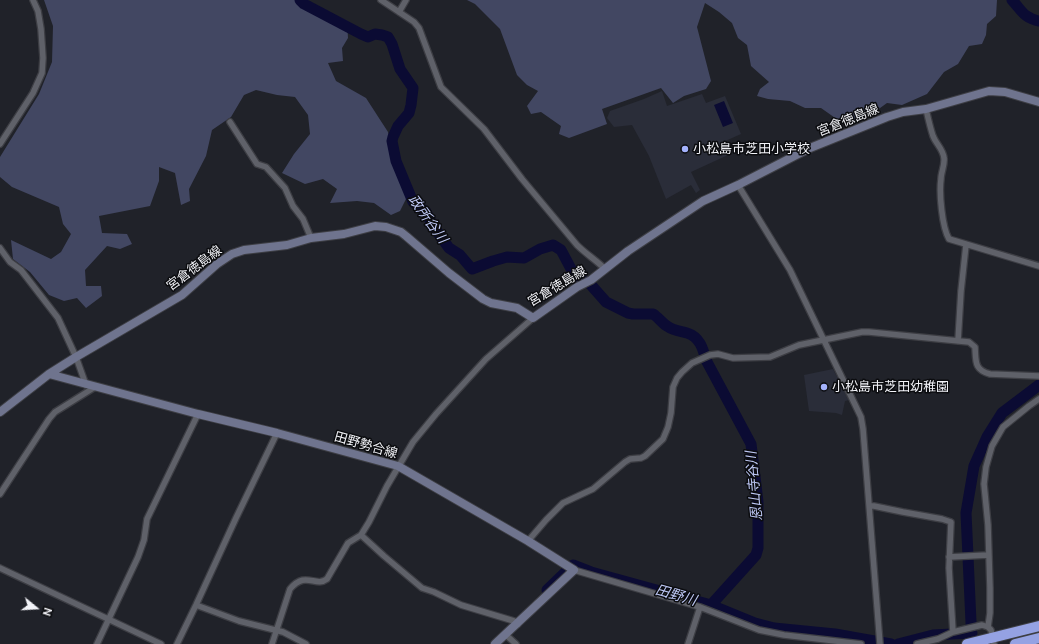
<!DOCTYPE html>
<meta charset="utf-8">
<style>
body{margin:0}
#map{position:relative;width:1039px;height:644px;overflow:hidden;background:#202229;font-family:Ubuntu,sans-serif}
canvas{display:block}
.north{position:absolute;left:16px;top:588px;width:40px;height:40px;-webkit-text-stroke:3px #0b0c0f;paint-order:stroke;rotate:108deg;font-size:11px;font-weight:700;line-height:16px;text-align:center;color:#f2f3f8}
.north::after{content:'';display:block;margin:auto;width:14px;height:18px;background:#f2f3f8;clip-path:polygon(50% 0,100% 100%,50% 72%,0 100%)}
</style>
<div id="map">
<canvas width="1039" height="644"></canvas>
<div class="north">N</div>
</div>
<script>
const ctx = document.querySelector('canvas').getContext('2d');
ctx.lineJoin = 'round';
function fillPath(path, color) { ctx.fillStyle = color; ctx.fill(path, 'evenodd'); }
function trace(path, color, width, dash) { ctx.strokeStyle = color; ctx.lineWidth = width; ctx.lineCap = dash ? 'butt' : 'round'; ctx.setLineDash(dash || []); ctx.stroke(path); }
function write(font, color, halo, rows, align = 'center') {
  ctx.font = font + ' Ubuntu,"Noto Sans JP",sans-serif'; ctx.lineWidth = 3; ctx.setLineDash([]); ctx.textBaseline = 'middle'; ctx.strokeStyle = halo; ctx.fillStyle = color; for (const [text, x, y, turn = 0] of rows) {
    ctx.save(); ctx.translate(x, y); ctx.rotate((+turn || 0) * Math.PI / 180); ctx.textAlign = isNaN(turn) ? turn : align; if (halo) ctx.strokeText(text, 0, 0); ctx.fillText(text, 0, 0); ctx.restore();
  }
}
fillPath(new Path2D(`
 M662,91L667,106L702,94L706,103L725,96L741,134L723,142L728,155L691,172L700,190L696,193L691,185L666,199L649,156L632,125L614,127L607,118L610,111L644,99Z
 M833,369L849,400L845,401L842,415L836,413L809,411L804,375Z`), '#2a2d39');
fillPath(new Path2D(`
 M44,0H308L313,6L331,13L347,21L348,38L342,48L343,61L328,63L336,81L366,98L388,132L393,162L408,195L400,211L391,215L374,203L357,201L330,203L337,189L323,179L305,184L282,173L294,154L310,134L308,115L295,97L277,95L256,90L244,95L231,117L212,130L206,156L189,189L190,201L181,205L175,173L159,167V181L150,206L99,216L102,233L127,234L132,244L120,249L107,246L85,270L86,286H101L102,296L86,308L77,298L64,301L49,295L30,272L13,259L11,240L51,259L61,252L71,234L63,224L59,207L12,187L0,177V157L39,94L52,62L53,26Z
 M467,0H997L996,16L987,24L986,35L982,44L969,46L958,64L944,72L927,94L902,105L887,103L869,116L848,127L821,108H805L790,101L768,99L757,96L760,89L769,82L751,66L747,45L738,38L732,23L719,12L705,3L697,27L711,81L706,89L684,96L673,103L661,88L602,109L607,124L569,138L559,134L561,126L541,112L531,114L527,106L538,91L527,85L517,75L500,29L475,4Z`), '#424762');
fillPath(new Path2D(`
 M724,101L733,123L723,127L714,105Z`), '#0b0b33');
trace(new Path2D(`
 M300,0L304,4L361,34L368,37L375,34L382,35L388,37L392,44L400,69L413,88L411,105L409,113L398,126L393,137L392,141L396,161L413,202L426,212L433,226L449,248L460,255L472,269L493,261L507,257L524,258L540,249L553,245L561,250L578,282L584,281
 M1012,0C1022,11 1024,18 1039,21
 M591,285L606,302L628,313L633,314H653C658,317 662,323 667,326C674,331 680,331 687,333C700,337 703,349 706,360L751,444L758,502V548L756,555L711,605
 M547,590L573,565L591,572L711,605L755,623L774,628L835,634L891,644
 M898,644L933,635L972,633
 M972,644L966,513L974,466L987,437L1002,413L1039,385`), '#0b0b33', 11);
const street = new Path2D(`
 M381,0L414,22L419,28L441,87L484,129L522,179L577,245C586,254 596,260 605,269
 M399,12L406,0
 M926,109C928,118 930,127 933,136C936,144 943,149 944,158C945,165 941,172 941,179C939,193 942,227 949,239L1039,266
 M230,122L257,164L266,167L285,188L293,206L303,219L311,238
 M0,144L33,93L42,73L43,58L41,29L38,11L33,0
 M738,185L790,270L861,417L863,429L880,644
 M0,248L10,262L21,270L58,318L76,357L86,385
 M958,341L961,291L966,245
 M0,494L49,419L55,412L95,387
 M870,506H874L903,512L942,519L951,522L949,568L953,632
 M361,535L384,556L422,588L434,592L461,605L514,621L518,624
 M528,541L546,520L563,503L593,489L625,462L630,459L641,458L645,456L663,439L668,427L671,413L673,387L677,378L682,372L692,363L710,355L718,354L733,358L770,357L799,345L862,332H869L969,342L975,347C976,361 974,370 990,374L1039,376
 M949,557L988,555
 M0,568L161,644
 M574,570L700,607L759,630L784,635L861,644
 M196,605L239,621L283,632L306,644
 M988,627L990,613V588L988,525L984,484L986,467L992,446L1003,427L1029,406L1039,399
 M506,635L516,644
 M97,644L138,557L144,540L147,519L198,414
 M177,644L196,605L236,518L277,433
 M272,644L290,589C306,570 315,588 327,579L348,543L361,535L369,522L387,486L413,442L436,414L486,359L533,318
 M688,644L700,607
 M917,644L938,639L953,632L982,625L988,627L991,630L994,644`);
const secondary = new Path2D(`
 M49,374L198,414L277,433L398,466L528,541L574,570L495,644
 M0,412L49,374L76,357L182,295L217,264L232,254L244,250L287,245L311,238L344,234L375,226L386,227L401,232L406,236L449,273L483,299L491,303L517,308L533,318L577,287L591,280L628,251L703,201L738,185L810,148L887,117L903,112L926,109L989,91L1005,92L1039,102`);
const highway = new Path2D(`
 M967,644L1039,626
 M1015,644L1039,638`);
trace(street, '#3d3e44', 8);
trace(secondary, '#3d3e44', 10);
trace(highway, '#3d3e44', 12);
trace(street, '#5f6169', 5.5);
trace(secondary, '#6f748e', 8);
trace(highway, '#95a2e3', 10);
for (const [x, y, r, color] of [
 [685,149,4,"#a4b2fc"],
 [824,387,4,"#a4b2fc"]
]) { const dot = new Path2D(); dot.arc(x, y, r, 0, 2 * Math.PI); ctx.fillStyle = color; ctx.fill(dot); trace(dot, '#0b0c0f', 1.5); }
write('13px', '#f2f3f8', '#0b0c0f', [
 ["宮倉徳島線",848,120,-22],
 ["宮倉徳島線",194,268,-37],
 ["宮倉徳島線",557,286,-31],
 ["田野勢合線",366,445,16]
]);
write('13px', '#f2f3f8', '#0b0c0f', [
 ["小松島市芝田小学校",693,149],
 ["小松島市芝田幼稚園",832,387]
], 'left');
write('italic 14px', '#bdc7f4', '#0b0c0f', [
 ["政所谷川",428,219,54],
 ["恩山寺谷川",754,486,-95],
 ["田野川",676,595,16]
]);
</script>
